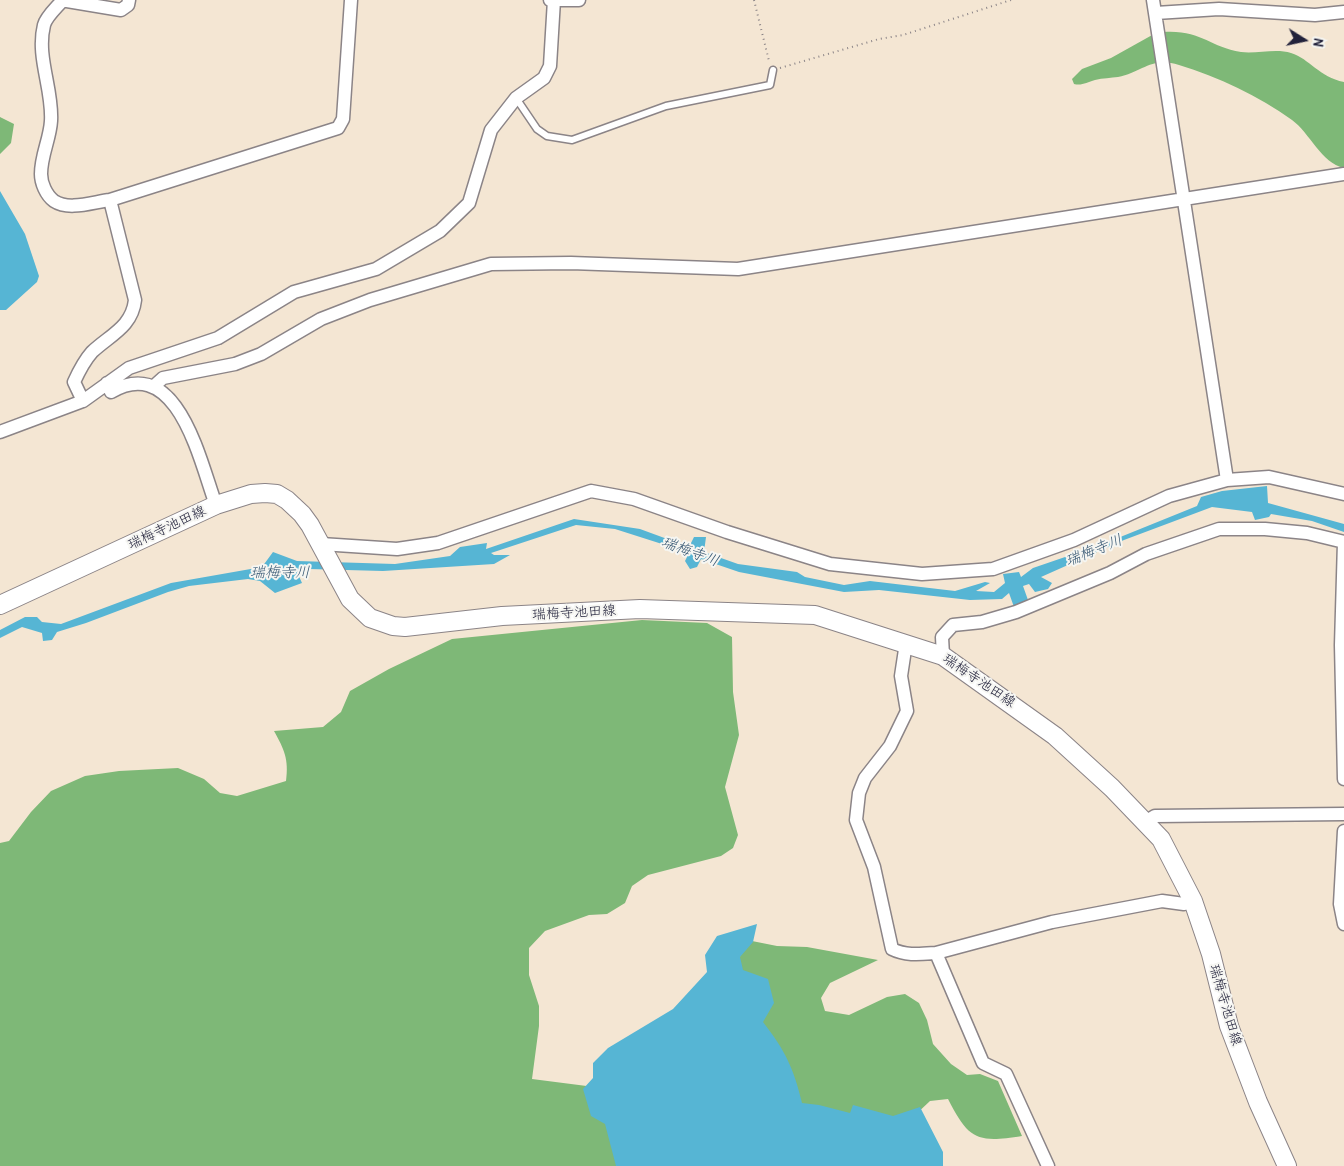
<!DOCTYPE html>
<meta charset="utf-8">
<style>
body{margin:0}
#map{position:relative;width:1344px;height:1166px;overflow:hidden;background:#f4e6d3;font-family:"Patrick Hand",sans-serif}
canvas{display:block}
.north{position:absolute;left:1279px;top:15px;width:50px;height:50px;-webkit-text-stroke:4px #f6f6f2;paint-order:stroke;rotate:100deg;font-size:14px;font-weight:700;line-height:20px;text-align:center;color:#22223b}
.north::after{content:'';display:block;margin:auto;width:18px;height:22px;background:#22223b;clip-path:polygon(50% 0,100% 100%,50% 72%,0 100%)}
</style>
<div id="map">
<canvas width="1344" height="1166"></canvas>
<div class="north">N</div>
</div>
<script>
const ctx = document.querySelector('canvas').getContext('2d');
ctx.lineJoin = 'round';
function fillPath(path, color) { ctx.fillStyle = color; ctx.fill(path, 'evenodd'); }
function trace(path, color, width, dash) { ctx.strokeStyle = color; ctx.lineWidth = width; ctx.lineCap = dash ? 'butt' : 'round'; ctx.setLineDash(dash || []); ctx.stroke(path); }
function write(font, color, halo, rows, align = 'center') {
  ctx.font = font + ' "Patrick Hand","Klee One",sans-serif'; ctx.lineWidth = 4; ctx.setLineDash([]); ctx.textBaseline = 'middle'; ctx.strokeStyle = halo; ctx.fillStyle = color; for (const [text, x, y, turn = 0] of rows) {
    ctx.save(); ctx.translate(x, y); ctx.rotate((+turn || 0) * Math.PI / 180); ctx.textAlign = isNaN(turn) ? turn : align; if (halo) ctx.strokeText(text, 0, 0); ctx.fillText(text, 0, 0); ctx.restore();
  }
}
fillPath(new Path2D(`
 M1164,32C1202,30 1209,47 1241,52C1257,54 1276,48 1291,53C1310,59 1319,77 1344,82V168C1321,163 1310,133 1292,120C1259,96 1218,77 1179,65C1152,56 1143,72 1118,77C1111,78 1103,78 1095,80C1087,82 1082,86 1074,84L1072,79L1082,69L1111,58L1154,34Z
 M0,117L14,124L11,143L0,154Z
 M642,620L707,623L732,637L733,692L739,735L725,787L738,835L733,848L721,856L648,875L632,886L625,903L607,914L589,915L545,931L529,948V975L539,1006V1026L532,1079L610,1089L651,1166H0V843L9,841L31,812L51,791L85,776L119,771L178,768L204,779L220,793L237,796L286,781C289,759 284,749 274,731L323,727L341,712L350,691L389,669L452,639Z
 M747,940L777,946L807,947L878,960L830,983L821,998L825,1011L849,1015L887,997L905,994L919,1003L927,1020L933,1044L951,1064L967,1075L980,1074L998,1081L1022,1136C977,1143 969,1140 948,1099L930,1101L913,1117H823L790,1099L736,966Z`), '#7eb877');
fillPath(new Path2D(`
 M0,191L25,234L39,276L37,282L6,310H0Z
 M1267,486L1268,503L1344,524V532L1312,521L1271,514L1269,517L1255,520L1252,512L1212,507L1124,540L1041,577L1052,583L1048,589L1035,592L1029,584L1023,586L1028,600L1014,607L1009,593L1002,599L970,600L879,590L844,592L739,572L701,559L697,567L690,569L685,561L687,557L684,551L615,529L576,525L491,553L494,555H510L494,564L383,571L309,569L297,572L302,583L275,593L260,581L248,579L189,586L168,592L86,623L57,632L52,640L43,641L42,633L22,627L0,638V630L25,617H37L42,622L61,624L171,583L262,567L273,552L297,561L395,564L450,556L460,547L487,543L486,549L574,519L640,529L689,547L694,537H706L704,552L738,564L797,572L805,577L844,585L870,581L955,591L985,582L990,583L976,591L994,592L1005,583L1003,574L1019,572L1021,577L1033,568L1103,544L1197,506L1201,497L1222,491Z
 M757,924L753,942L740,957L743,970L768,979L774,1003L763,1022C785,1050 794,1069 802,1103L819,1105L850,1113L853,1105L893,1116L920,1107L943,1152V1166H616L605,1124L591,1116L583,1089L593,1078V1063L608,1048L673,1009L707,972L705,955L717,936Z`), '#56b5d4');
const service = new Path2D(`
 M516,98L537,129L547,136L572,140L666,106L770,85L773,70`);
const minor = new Path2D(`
 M61,0L121,10L128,5L129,0
 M550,0H579
 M1153,0L1227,480
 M62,1C56,8 46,17 44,25C36,57 53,89 51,121C50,139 41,155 41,174C41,183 46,195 54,201C69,211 93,202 110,200L338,128L343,119L351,0
 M1156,13L1219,9L1315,15L1344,12
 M107,383L111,392C178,353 200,462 216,505
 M153,387L163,378L235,364L261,354L321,319L370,300L491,264L571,263L738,269L1344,174
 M83,401L74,382C79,371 84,361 92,352C110,335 132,327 135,300L110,200
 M0,432L83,401L129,368L218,338L294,292L376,269L440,231L469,203L491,130L516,98L544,78L550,66L554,0
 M1344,542L1341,645L1344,779
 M321,544L397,549L438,543L591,491L634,499L727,532L830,564L922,574L993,569L1074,540L1169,496L1227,480L1269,477L1344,494
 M906,643L901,676L907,711L890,746L865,778L859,793L856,820L874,867L892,949C906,956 921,954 936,953L1052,922L1162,901L1184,904L1193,901
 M943,656L942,637L953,625L982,622L1016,612L1110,573L1146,554L1219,529H1265L1307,533L1344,542
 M1145,822L1155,816L1344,814
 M1344,831L1340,904L1344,924
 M936,953L983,1063L1006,1074L1048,1166`);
const secondary = new Path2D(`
 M0,605L216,505L251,494L265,493L277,494L287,500L302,514L310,525L350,599L370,618L393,626L405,627L502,616L640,609L815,615L943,656L1055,736L1112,788L1161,839L1193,901L1211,954L1229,1026L1258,1102L1287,1166`);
trace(service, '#8b8487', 9);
trace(minor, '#8b8487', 15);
trace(secondary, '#8b8487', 20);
trace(new Path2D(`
 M754,0L769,61
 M780,68L879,39L903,35L1011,0`), '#8b8487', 2, [1, 4]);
trace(service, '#fff', 6);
trace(minor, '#fff', 12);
trace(secondary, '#fff', 18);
write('14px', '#22223b', '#f6f6f2', [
 ["瑞梅寺池田線",167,528,-25],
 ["瑞梅寺池田線",574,613,-3],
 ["瑞梅寺池田線",979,681,34],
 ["瑞梅寺池田線",1225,1005,74]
]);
write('italic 15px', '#345571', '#f6f6f2', [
 ["瑞梅寺川",1094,551,-22],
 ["瑞梅寺川",690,552,20],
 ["瑞梅寺川",280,573]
]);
</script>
